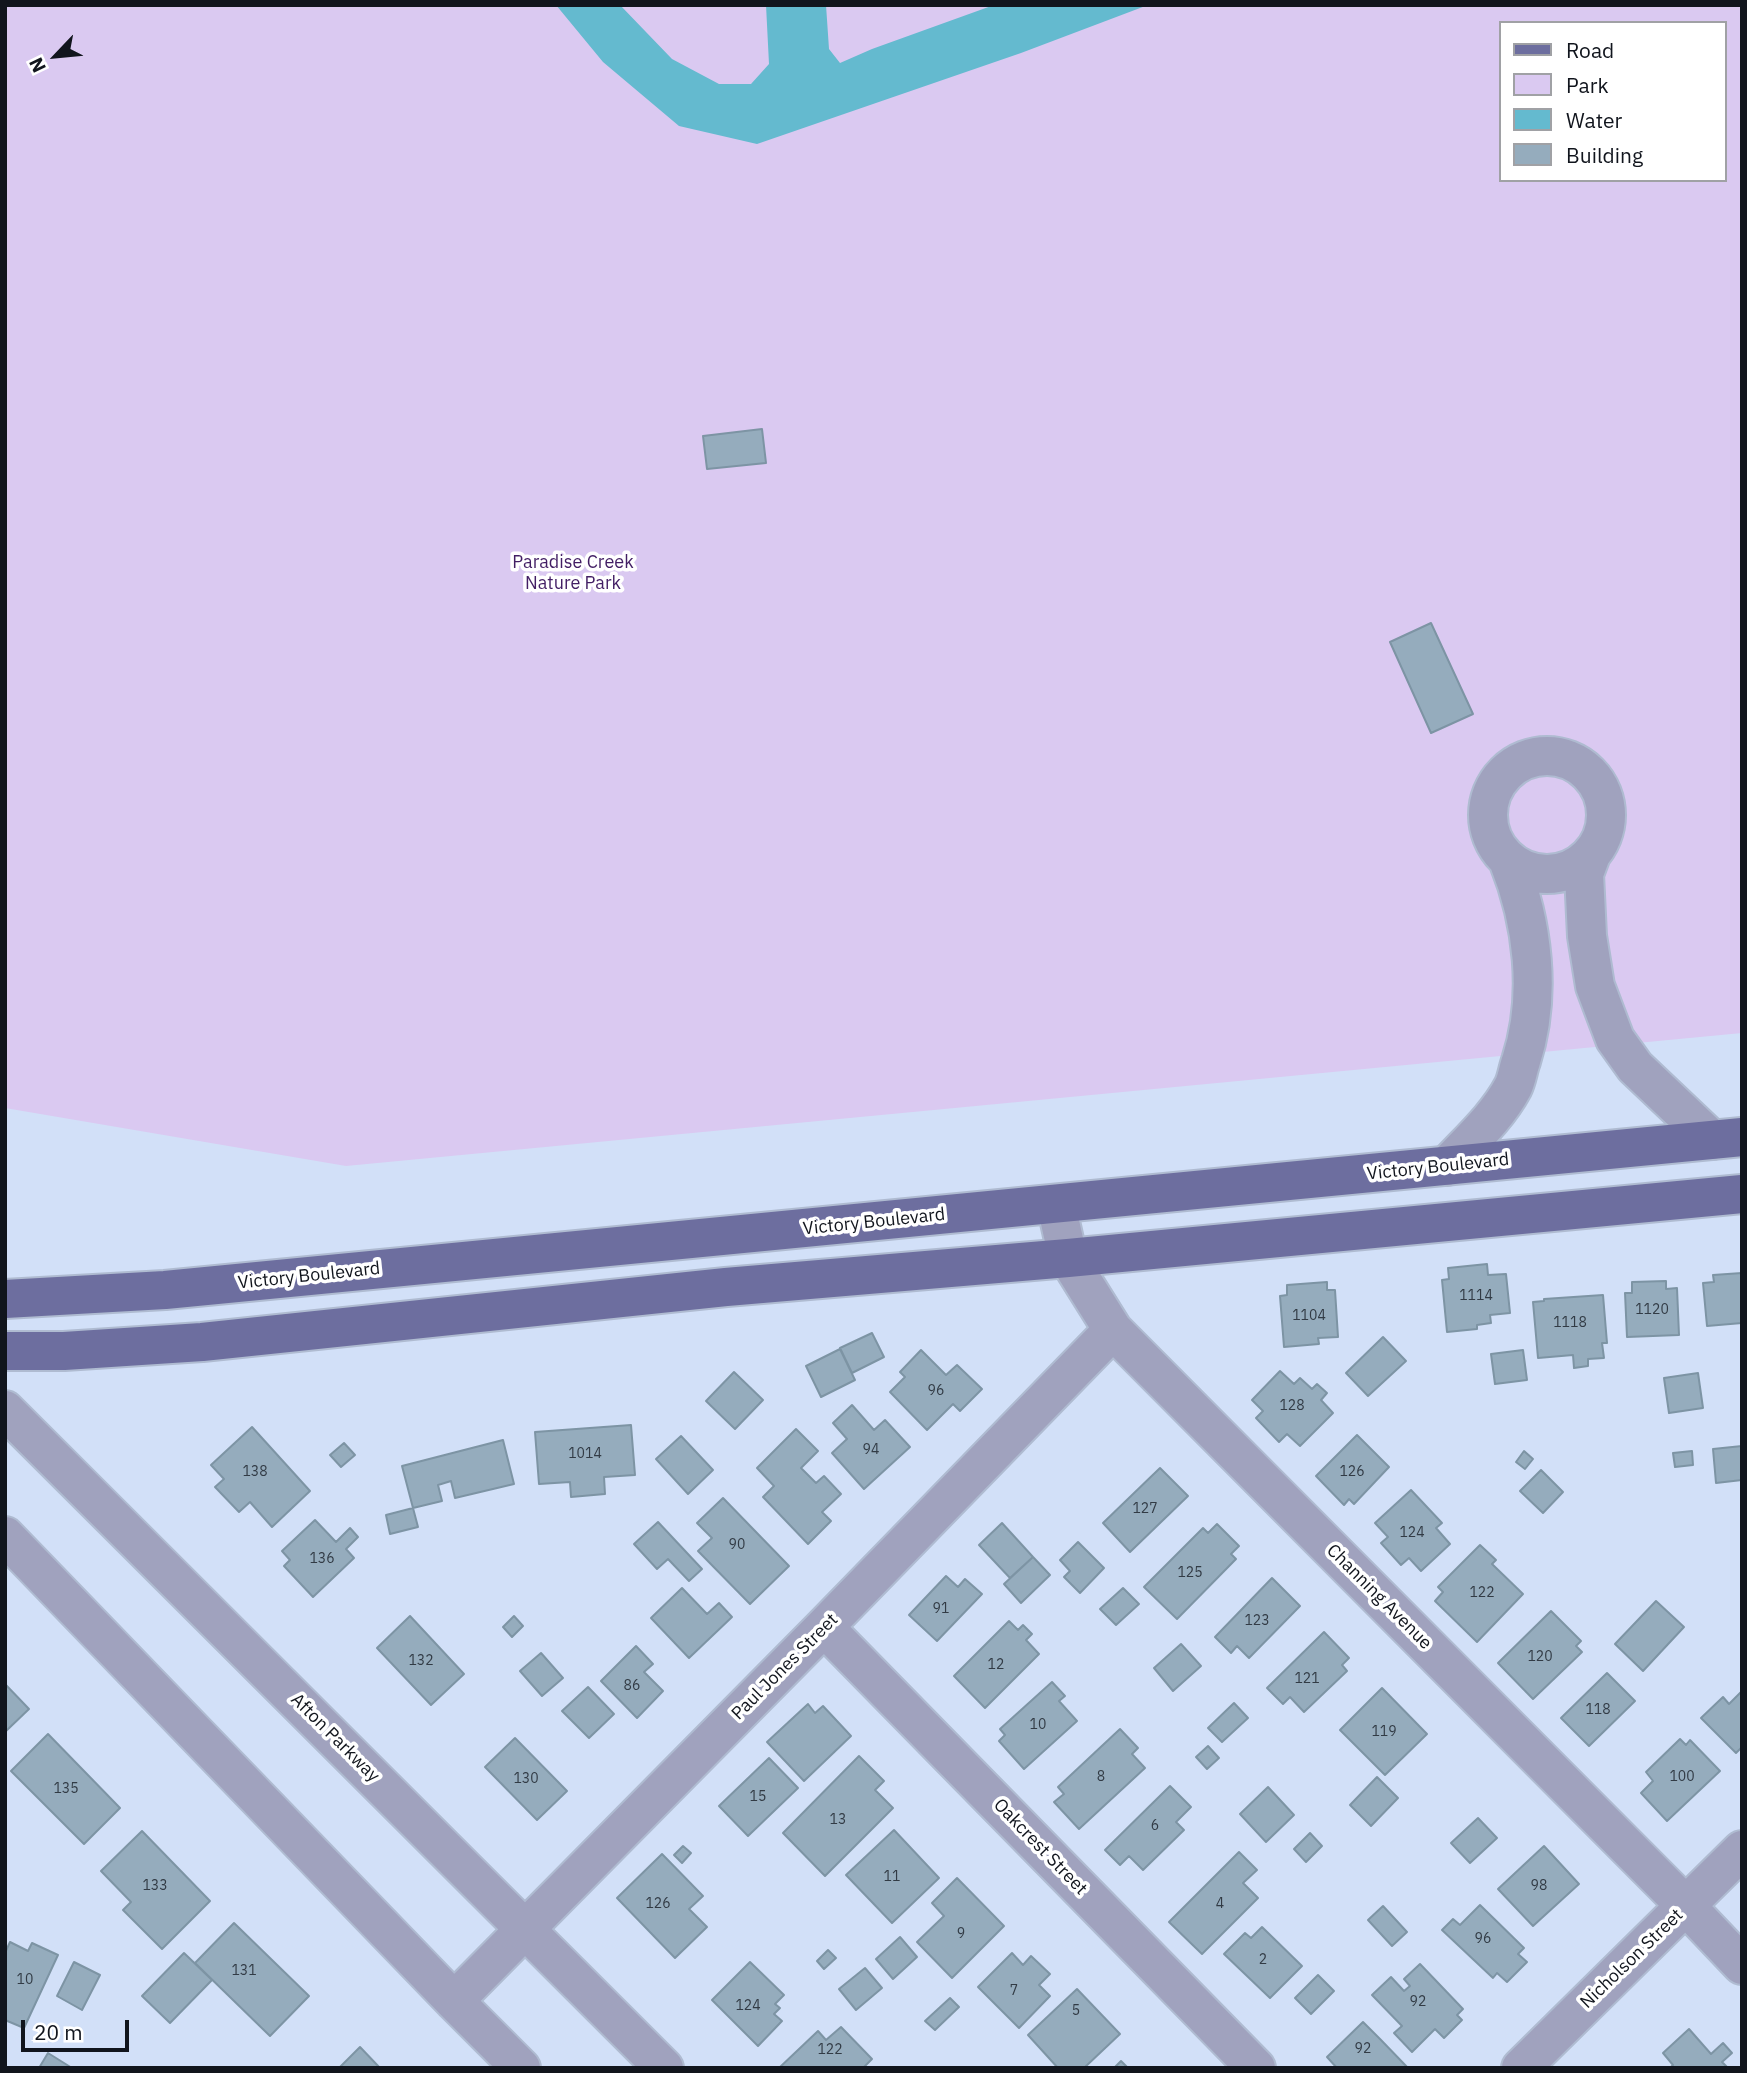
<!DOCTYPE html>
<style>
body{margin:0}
#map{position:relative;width:1747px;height:2073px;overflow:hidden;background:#d2e0f8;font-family:"IBM Plex Sans",sans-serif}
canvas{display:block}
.frame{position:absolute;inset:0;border:7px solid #11151d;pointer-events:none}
.legend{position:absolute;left:1499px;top:21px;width:228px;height:161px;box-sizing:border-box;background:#fff;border:2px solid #a0a1a5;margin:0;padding:9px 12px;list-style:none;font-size:21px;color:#11151d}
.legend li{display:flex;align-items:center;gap:14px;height:35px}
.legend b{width:35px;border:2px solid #a0a1a5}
.north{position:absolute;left:21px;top:21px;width:70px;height:70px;-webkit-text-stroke:5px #fff;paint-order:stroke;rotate:244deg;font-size:19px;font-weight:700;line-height:28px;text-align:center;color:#11151d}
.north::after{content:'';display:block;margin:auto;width:24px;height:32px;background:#11151d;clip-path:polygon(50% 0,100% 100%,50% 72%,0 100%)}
.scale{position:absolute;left:21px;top:2020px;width:108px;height:32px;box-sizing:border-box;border:4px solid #11151d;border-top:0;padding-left:9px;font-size:21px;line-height:24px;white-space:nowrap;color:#11151d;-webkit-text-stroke:5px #fff;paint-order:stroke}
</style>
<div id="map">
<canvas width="1747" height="2073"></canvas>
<div class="frame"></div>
<ul class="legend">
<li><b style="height:9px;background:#6d6e9f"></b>Road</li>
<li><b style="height:19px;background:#dac9f1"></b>Park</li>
<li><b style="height:19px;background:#64bacf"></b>Water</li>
<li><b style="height:19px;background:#95acbd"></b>Building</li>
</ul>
<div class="north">N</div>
<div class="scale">20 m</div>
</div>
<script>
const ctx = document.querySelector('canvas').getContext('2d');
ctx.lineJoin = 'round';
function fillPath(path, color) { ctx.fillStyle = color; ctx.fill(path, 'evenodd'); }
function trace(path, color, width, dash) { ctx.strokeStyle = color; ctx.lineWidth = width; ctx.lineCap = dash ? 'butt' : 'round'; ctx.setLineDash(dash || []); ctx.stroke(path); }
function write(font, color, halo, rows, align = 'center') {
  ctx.font = font + ' "IBM Plex Sans",sans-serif'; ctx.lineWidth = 7; ctx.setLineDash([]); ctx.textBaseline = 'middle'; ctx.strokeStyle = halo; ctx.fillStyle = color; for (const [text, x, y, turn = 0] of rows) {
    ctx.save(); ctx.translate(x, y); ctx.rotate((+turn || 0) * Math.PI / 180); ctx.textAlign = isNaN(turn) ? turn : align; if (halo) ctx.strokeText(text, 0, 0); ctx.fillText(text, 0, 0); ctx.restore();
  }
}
fillPath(new Path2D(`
 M5,5H1742V1033L346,1166L5,1108ZM1500,23H1724V180H1500Z`), '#dac9f1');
fillPath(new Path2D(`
 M556,5H620L672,59L719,84H751L769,64L766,5H826L829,49L840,63L872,49L994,5H1148L1021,53L757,144L679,126L603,62Z`), '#64bacf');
const building = new Path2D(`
 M762,429L766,463L707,469L703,436Z
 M1431,623L1473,714L1431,733L1390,642Z
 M1487,1264L1488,1275L1506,1274L1510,1313L1490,1315L1491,1323L1477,1325V1329L1447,1332L1442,1280L1449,1279L1448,1268Z
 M1742,1273V1323L1707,1326L1703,1283L1714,1282L1713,1275Z
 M1666,1281V1289L1677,1288L1679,1335L1627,1337L1625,1293H1632V1282Z
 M1327,1282V1290H1335L1338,1337L1318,1338L1319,1344L1284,1347L1280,1296L1287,1295V1285Z
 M1603,1295L1607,1343H1602L1604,1358L1588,1359V1366L1574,1368L1573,1355L1538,1358L1533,1302L1544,1301V1299Z
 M872,1333L884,1357L852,1373L840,1348Z
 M1383,1337L1406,1361L1368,1396L1346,1373Z
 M840,1349L855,1380L821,1397L806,1366Z
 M921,1350L946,1375L957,1365L982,1389L960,1411L953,1404L927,1430L890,1392L905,1377L900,1372Z
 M1523,1350L1527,1380L1495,1384L1491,1354Z
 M1280,1371L1294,1384L1300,1378L1312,1389L1317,1384L1327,1393L1321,1400L1333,1413L1300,1446L1287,1434L1279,1442L1256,1418L1263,1411L1252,1400Z
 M734,1372L763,1400L735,1429L706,1401Z
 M1698,1373L1703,1408L1669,1413L1664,1378Z
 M852,1405L874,1430L885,1420L910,1447L864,1489L832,1453L847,1439L833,1423Z
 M631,1425L635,1475L604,1477L605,1494L571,1497L570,1482L539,1484L535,1432Z
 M252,1427L310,1491L272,1527L250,1502L239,1512L215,1487L224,1479L211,1465Z
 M796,1429L818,1451L801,1468L816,1483L824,1476L841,1494L822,1512L831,1521L808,1544L763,1497L774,1486L757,1468Z
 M1357,1435L1389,1467L1354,1504L1349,1499L1344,1505L1316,1476Z
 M681,1436L713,1470L688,1494L656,1459Z
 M503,1440L514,1484L455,1498L451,1481L438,1485L442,1501L413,1508L402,1466Z
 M344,1443L355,1455L341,1467L330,1455Z
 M1742,1446V1480L1716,1483L1713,1449Z
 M1524,1451L1533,1459L1525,1469L1516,1462Z
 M1692,1451L1693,1465L1675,1467L1673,1453Z
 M1160,1468L1188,1496L1130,1552L1103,1523Z
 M1541,1470L1563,1492L1543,1513L1520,1491Z
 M1411,1490L1442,1523L1436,1528L1450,1544L1421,1571L1409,1558L1401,1565L1381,1543L1388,1537L1375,1523Z
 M723,1498L789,1566L750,1604L698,1551L712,1538L697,1523Z
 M413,1508L418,1527L390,1534L386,1515Z
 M315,1520L336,1542L350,1528L358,1537L346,1549L354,1558L313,1597L284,1566L290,1560L282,1551Z
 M658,1522L702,1569L689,1581L668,1559L657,1569L634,1544Z
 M1002,1523L1033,1557L1010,1578L979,1545Z
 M1217,1524L1239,1546L1231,1554L1236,1559L1177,1619L1144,1587L1203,1528L1208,1533Z
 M1078,1542L1104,1568L1080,1593L1064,1577L1070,1571L1060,1560Z
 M1480,1545L1496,1560L1492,1564L1523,1594L1477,1642L1435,1601L1443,1592L1438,1587Z
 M1033,1557L1050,1575L1021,1603L1004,1584Z
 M946,1576L958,1587L965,1579L982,1594L937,1641L909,1615Z
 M1272,1578L1300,1606L1249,1658L1237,1646L1231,1653L1215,1637Z
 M682,1588L707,1614L719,1603L732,1617L689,1658L651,1618Z
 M1123,1588L1139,1604L1116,1625L1100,1609Z
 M1656,1601L1684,1627L1643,1671L1615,1644Z
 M1551,1611L1581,1641L1576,1646L1582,1652L1533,1699L1498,1663Z
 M410,1616L464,1674L431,1705L377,1648Z
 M514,1616L523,1626L512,1637L503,1627Z
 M1009,1621L1018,1630L1023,1625L1032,1634L1026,1640L1039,1654L985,1708L954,1676Z
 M1324,1632L1349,1658L1342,1665L1347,1671L1304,1712L1290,1697L1283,1704L1267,1688Z
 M1181,1644L1201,1666L1173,1691L1154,1668Z
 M636,1646L653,1664L644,1672L663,1691L637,1718L601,1681Z
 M541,1653L563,1678L542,1696L520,1671Z
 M1607,1673L1635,1701L1589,1746L1561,1718Z
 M1052,1682L1065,1696L1059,1701L1077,1721L1024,1769L999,1741L1005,1735L1000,1729Z
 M5,1684L29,1709L5,1732Z
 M588,1687L614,1714L589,1738L562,1711Z
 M1382,1688L1427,1734L1385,1775L1340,1730Z
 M1742,1691V1747L1736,1753L1701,1718L1723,1697L1729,1704Z
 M1234,1703L1248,1718L1222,1742L1208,1728Z
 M808,1704L815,1713L823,1706L851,1736L804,1781L767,1742Z
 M1120,1729L1138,1748L1132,1754L1145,1768L1079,1829L1054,1802L1064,1794L1058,1787Z
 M48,1734L120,1808L84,1844L11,1771Z
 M515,1738L567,1791L537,1820L485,1767Z
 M1680,1739L1686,1745L1690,1740L1720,1771L1667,1821L1641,1793L1653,1781L1646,1772Z
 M1208,1746L1219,1758L1207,1769L1196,1757Z
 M859,1756L884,1781L875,1790L893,1808L825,1876L783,1833Z
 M769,1758L798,1788L748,1836L719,1806Z
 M1377,1777L1398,1798L1371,1826L1350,1805Z
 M1170,1786L1191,1807L1176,1822L1184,1830L1143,1870L1129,1856L1120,1865L1105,1850Z
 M1268,1787L1294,1815L1266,1842L1240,1814Z
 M1478,1818L1497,1838L1470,1863L1451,1843Z
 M894,1830L939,1878L892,1923L846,1875Z
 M142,1831L210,1901L162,1949L123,1910L131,1902L101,1871Z
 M1310,1833L1322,1846L1306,1862L1294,1849Z
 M683,1846L691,1853L682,1863L674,1855Z
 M1544,1846L1579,1884L1533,1926L1498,1889Z
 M1239,1852L1257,1870L1243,1883L1258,1898L1202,1954L1169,1922Z
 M662,1854L703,1896L689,1909L707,1927L675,1958L617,1898Z
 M957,1878L1004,1926L952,1978L917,1942L944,1916L932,1903Z
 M1480,1905L1524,1948L1518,1954L1527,1962L1507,1982L1497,1973L1493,1978L1442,1930L1453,1919L1460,1925Z
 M1383,1906L1407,1932L1392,1946L1368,1920Z
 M234,1923L309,1996L270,2036L195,1963Z
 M1262,1927L1302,1966L1270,1998L1224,1954L1245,1933L1251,1938Z
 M900,1937L917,1957L893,1979L876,1959Z
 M10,1942L28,1951L32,1943L58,1955L24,2028L5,2020V1953Z
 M828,1950L836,1958L824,1969L817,1961Z
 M184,1953L212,1980L170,2023L142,1996Z
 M1012,1953L1023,1965L1031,1956L1050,1974L1039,1985L1050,1996L1019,2028L978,1987Z
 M74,1962L100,1975L82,2010L57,1996Z
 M750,1962L784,1995L775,2004L780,2008L774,2014L782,2021L758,2046L712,2000Z
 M1420,1964L1463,2009L1457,2015L1462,2020L1444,2038L1435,2029L1412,2052L1394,2033L1402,2026L1372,1995L1391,1977L1404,1991L1410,1986L1404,1979Z
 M865,1968L882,1988L856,2010L839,1989Z
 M1318,1975L1334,1991L1311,2014L1295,1998Z
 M1077,1989L1120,2034L1084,2068H1058L1028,2035Z
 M950,1998L959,2007L935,2030L925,2021Z
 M1363,2022L1381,2040L1408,2068H1337L1327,2057Z
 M841,2027L872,2059L863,2068H779L818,2031L826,2040Z
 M1689,2029L1711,2054L1723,2043L1732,2053L1722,2062L1728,2068H1670L1673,2065L1663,2053Z
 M360,2047L380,2068H339Z
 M48,2053L72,2068H39Z
 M1121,2061L1128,2068H1114Z`);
fillPath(building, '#95acbd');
trace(building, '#7d94a4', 2);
const minor = new Path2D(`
 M1488 815a59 59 0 1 1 118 0a59 59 0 1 1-118 0Z
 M1591,855L1584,874L1587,936L1595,986L1615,1039L1635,1067L1712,1140
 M1447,1166C1470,1141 1497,1117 1513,1087C1517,1079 1518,1069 1521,1061C1542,996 1533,922 1508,860
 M1056,1204L1068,1258L1113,1330L1686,1906L1742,1965
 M5,1410L664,2068
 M5,1536L454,2001L521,2068
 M824,1627L1256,2068
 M454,2001L824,1627L1113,1330
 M1521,2068L1742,1850`);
const major = new Path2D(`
 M5,1299L165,1290L1742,1137
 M5,1351H64L202,1342L726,1287L1068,1258L1742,1194`);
trace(minor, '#afbbd1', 42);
trace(major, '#afbbd1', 42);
trace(minor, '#a0a2be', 38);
trace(major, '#6d6e9f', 38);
write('14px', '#323b45', null, [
 ["1114",1476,1296],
 ["1120",1652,1310],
 ["1104",1309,1316],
 ["1118",1570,1323],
 ["96",936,1391],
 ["128",1292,1406],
 ["94",871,1450],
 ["1014",585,1454],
 ["138",255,1472],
 ["126",1352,1472],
 ["127",1145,1509],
 ["124",1412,1533],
 ["90",737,1545],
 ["136",322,1559],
 ["125",1190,1573],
 ["122",1482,1593],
 ["91",941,1609],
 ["123",1257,1621],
 ["120",1540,1657],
 ["132",421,1661],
 ["12",996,1665],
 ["121",1307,1679],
 ["86",632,1686],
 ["118",1598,1710],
 ["10",1038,1725],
 ["119",1384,1732],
 ["8",1101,1777],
 ["100",1682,1777],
 ["130",526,1779],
 ["135",66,1789],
 ["15",758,1797],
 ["13",838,1820],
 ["6",1155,1826],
 ["11",892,1877],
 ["133",155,1886],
 ["98",1539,1886],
 ["126",658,1904],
 ["4",1220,1904],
 ["9",961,1934],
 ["96",1483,1939],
 ["2",1263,1960],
 ["131",244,1971],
 ["10",25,1980],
 ["7",1014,1991],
 ["92",1418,2002],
 ["124",748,2006],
 ["5",1076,2011],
 ["92",1363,2049],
 ["122",830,2050]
]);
write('18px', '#421e64', '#fff', [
 ["Paradise Creek",573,563],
 ["Nature Park",573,584]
]);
write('18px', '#11151d', '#fff', [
 ["Victory Boulevard",1438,1167,-6],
 ["Victory Boulevard",874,1222,-6],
 ["Victory Boulevard",309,1276,-6],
 ["Channing Avenue",1379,1597,45],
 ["Paul Jones Street",785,1667,-45],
 ["Afton Parkway",335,1738,45],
 ["Oakcrest Street",1040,1847,46],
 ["Nicholson Street",1632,1959,-44]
]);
</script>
